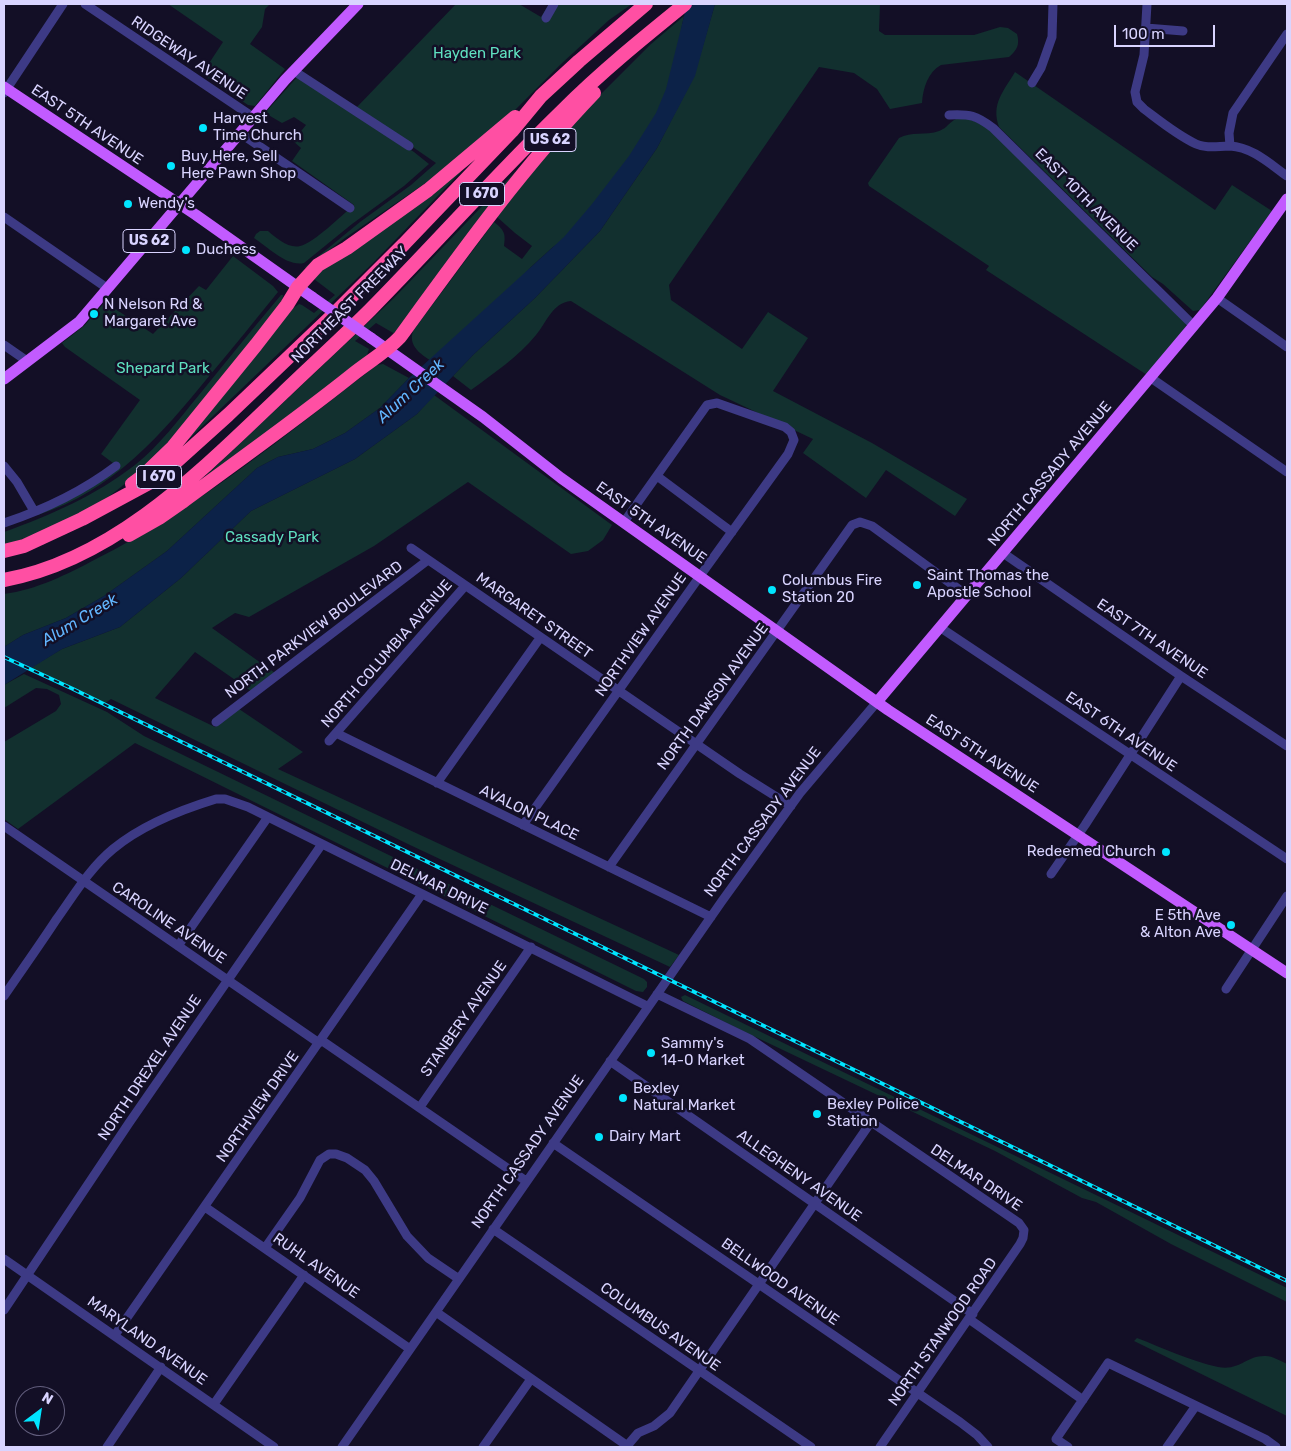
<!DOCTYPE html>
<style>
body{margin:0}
#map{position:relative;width:1291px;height:1451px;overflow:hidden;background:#130f26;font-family:Rubik,sans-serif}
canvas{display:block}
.frame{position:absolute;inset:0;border:5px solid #d9d4ff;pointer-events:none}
.north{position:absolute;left:15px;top:1386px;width:50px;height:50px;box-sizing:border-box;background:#130f26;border:1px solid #625e7d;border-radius:50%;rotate:31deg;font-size:14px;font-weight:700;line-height:20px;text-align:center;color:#d9d4ff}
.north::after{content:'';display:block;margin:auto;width:18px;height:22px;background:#00e5ff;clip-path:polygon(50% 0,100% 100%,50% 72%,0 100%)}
.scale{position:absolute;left:1114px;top:25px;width:101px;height:22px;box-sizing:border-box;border:2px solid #d9d4ff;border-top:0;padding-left:6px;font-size:15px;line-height:18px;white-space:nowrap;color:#d9d4ff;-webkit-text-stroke:4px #130f26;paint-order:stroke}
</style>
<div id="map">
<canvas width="1291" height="1451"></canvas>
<div class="frame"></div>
<div class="north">N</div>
<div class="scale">100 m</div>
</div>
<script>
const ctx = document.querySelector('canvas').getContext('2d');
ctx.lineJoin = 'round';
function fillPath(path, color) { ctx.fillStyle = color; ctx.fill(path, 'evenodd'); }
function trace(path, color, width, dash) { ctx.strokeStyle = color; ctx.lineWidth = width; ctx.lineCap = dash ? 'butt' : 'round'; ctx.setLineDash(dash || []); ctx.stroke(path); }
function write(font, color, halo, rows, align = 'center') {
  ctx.font = font + ' Rubik,sans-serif'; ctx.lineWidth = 5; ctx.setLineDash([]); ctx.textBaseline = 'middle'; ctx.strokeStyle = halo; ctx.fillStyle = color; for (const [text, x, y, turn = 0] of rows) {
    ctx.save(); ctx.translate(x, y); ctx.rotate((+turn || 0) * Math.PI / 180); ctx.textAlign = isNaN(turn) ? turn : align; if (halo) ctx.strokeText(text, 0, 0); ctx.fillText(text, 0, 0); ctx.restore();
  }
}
fillPath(new Path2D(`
 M168,4H270L265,9L262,27L250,44L285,69L255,106L248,105L202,74L223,42Z
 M456,4H519L541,17L549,4H632L609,20L561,64L502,123L446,169L345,238L315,261L311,266L304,268L360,222L411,185L436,163L356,108Z
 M715,4H880L879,31L885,35H974L1000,27L1008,28L1017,34C1020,45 1017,50 1009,57L941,65C928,72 923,88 922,103L890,109L877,89L854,73L819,67L669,285L671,300L742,349L768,312L808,338L773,391L872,443L967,499L955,516L886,470L866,498L803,453L813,439L720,395L571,301C552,303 547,322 536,335C519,356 493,374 471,390L453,376L473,355L535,298L600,231L657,148L694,76Z
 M684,16L682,25L675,96L586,224L553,247L532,266L439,366C426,357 407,349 413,331L494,222C504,230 506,233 504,246L522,259L532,246L515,233L497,217L567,128L651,44Z
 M1015,72L1215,210L1232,185L1272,211L1200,310L1193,311L1163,284L1152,277L999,127C991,104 1003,92 1015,72Z
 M298,76L414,152L429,164L404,186L352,224L304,263C287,267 268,247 254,238L256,234L260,231H268C276,238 289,249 300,246C314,243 342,215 354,205L292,161L301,148L293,141L306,125L294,117L282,123L265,113Z
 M964,117L988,127L1185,320L1186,326L1183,331L1147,375L986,270L989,266L869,186L868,183L899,138C911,131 926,136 939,131C950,127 949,119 964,117Z
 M459,169L461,172L373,263L189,439L187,437L292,309L299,304L302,305L314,313L335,295L314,279L318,272Z
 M515,172L518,174L395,334L376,323L355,341L369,349L366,358L196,485L394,298Z
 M233,256L273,286L278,292C255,320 233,348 210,375C162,434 113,491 38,515L37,512L117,466L101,454L140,400L65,347L62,343L84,326L105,302L153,334L199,286L206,290Z
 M281,295H283L282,304C260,331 238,359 215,386C177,434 136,484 81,514C56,527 31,537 4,545V532C53,514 93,497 135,465C159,446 179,419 199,395C226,362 253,328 281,295Z
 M383,364L409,378L380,408L345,433L313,449L278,457L257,468L167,551L104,596L66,618L23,635L4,647V594C36,590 68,574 96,559C198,508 287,434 377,365Z
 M434,395L612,525L603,540L588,551L571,554L468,482L374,546L249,617L235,613L212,628L275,673L251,691L195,652L155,698L215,727L239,709L303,752L278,769L679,955L670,967L410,845L111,699L104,704L30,668L62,649L120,627L181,578L251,511L355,459L417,414Z
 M24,674L107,712L144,736L644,979L647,982V987L643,992L636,991L135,743L18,829L4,819V742L56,711L61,704L59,695L47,689L36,688L4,708V685Z
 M685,995L1287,1288V1302L1171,1244L1096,1202L1082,1198L995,1151L743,1031L683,1001L681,997Z
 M1137,1338C1163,1348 1190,1361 1218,1367C1241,1371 1246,1355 1266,1356C1272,1356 1281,1361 1287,1364V1416L1134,1341Z`), '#12302f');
fillPath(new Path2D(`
 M687,4H715L695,76L657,148L600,231L535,298L473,355L417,414L355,459L251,511L181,578L120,627L62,649L4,685V647L23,635L66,618L104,596L167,551L257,468L278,457L313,449L345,433L380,408L409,378L564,237L592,204L629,156L656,113L666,89Z`), '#0c2248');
trace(new Path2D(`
 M85,4L253,117
 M1147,4L1144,55L1135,92L1137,102L1144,109C1160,121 1177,135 1196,144C1207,149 1218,146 1230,146C1252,147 1270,164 1287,176
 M546,18L554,4
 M1146,28L1183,31
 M294,71L409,146
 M1032,83L1041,68L1052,37L1053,4
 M4,93L63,4
 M949,115C970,114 976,115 993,128L1194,326
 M240,133L350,208
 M1230,146L1229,133L1233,113L1287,34
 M4,217L107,288
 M1217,298L1287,347
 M4,345L27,361
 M1151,378L1287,472
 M4,466L17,482L34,511
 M657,476L732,532
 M4,523C43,510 83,491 116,466
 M411,548L740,774L791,806
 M1003,553L1181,676L1287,746
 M941,628L1287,859
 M216,722L428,560
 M336,733L711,917
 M329,741L465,586
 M437,783L540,638
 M523,825L700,576L788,454L794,440L791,432L785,427L717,403L707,405L624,522
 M4,826L319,1043
 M609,867L852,525L860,522L872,526L968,596
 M1051,874L1085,825L1181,676
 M178,946L268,817
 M1226,989L1287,896
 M657,994L750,1039L1019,1223L1024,1230L1023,1238L1020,1244L880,1447
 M4,996C21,971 39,946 56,920C74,895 89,869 113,849C142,825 180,810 216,799H225L248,807L647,1006
 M321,1040L526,1181
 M610,1061L973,1314
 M420,1107L531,947
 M553,1143L960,1422L977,1435L988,1447
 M205,1207L410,1349
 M493,1229L811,1447
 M265,1248L300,1198L320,1160L329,1154H336L347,1158L365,1170L374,1181L407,1236L428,1258L459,1279
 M4,1259L274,1447
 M4,1310L129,1123L322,844
 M436,1312L629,1447
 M969,1319L1083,1400
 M115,1335L422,894
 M214,1404L304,1275
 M107,1447L161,1367
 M342,1447L722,901L800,793L877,702
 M483,1447L531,1379
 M626,1447L638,1433L654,1426L670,1413L871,1122
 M1068,1447L1056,1439L1108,1363L1265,1439L1276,1447
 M1167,1447L1195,1407`), '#3d3a85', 9);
trace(new Path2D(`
 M4,87L196,215L312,297
 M371,338L483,417L561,478L888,710L1287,973
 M4,379L79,322L285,80L358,4
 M877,702L1217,298L1287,199`), '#c25bff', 11);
trace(new Path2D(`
 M132,484L144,475L173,447L256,345L287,305L298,287L318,265L347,248L428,190L515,117
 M129,535L159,518L182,502C239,460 297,419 352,375C368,362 386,352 400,337C461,253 522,168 594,93
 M4,551L24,546L82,519L158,478L228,415L335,313L404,244L512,131L541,96L579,61L646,4
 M4,580C115,560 203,469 282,394C311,366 342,338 370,310C435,244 496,175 562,111C601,72 643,38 685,4`), '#ff4fa3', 14);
const rail = new Path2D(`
 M4,657L73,689L1287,1281`);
trace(rail, '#00e5ff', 4);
trace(rail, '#130f26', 2, [5.5]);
trace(new Path2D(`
 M312,297L371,338`), '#c25bff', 11);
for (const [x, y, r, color] of [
 [203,128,5,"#00e5ff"],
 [171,166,5,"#00e5ff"],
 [128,204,5,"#00e5ff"],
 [186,250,5,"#00e5ff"],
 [94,314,5,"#00e5ff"],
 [917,585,5,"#00e5ff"],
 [772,590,5,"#00e5ff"],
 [1166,852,5,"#00e5ff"],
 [1231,925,5,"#00e5ff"],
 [651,1053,5,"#00e5ff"],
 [623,1098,5,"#00e5ff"],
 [817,1114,5,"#00e5ff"],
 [599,1137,5,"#00e5ff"]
]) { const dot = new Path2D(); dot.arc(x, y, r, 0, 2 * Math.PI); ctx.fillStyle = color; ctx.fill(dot); trace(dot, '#130f26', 2); }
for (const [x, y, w] of [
 [550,140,52],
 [482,194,45],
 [149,241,52],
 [159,477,45]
]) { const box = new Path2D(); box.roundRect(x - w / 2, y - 11.5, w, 23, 4); ctx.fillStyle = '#130f26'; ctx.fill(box); trace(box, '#d9d4ff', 1); }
write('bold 14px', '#d9d4ff', null, [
 ["US 62",550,140],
 ["I 670",482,194],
 ["US 62",149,241],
 ["I 670",159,477]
]);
write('15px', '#5fe0c0', '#130f26', [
 ["Hayden Park",477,54],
 ["Shepard Park",163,369],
 ["Cassady Park",272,538]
]);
write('15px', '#d9d4ff', '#130f26', [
 ["RIDGEWAY AVENUE",189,58,34],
 ["EAST 5TH AVENUE",87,125,34],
 ["EAST 10TH AVENUE",1086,200,45],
 ["NORTHEAST FREEWAY",350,305,-45],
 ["NORTH CASSADY AVENUE",1050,474,-50],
 ["EAST 5TH AVENUE",651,523,35],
 ["MARGARET STREET",534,616,35],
 ["NORTH PARKVIEW BOULEVARD",314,630,-37],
 ["NORTHVIEW AVENUE",641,635,-55],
 ["EAST 7TH AVENUE",1152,639,34],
 ["NORTH COLUMBIA AVENUE",387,654,-49],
 ["NORTH DAWSON AVENUE",713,697,-54],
 ["EAST 6TH AVENUE",1121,732,34],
 ["EAST 5TH AVENUE",982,754,33],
 ["AVALON PLACE",529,813,26],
 ["NORTH CASSADY AVENUE",763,822,-53],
 ["DELMAR DRIVE",439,887,26],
 ["CAROLINE AVENUE",169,923,34],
 ["STANBERY AVENUE",464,1019,-55],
 ["NORTH DREXEL AVENUE",150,1068,-56],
 ["NORTHVIEW DRIVE",258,1107,-55],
 ["NORTH CASSADY AVENUE",528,1152,-55],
 ["ALLEGHENY AVENUE",799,1176,35],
 ["DELMAR DRIVE",976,1178,34],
 ["RUHL AVENUE",316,1266,35],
 ["BELLWOOD AVENUE",780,1282,35],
 ["COLUMBUS AVENUE",660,1327,35],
 ["NORTH STANWOOD ROAD",943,1332,-55],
 ["MARYLAND AVENUE",147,1341,35]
]);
write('15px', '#d9d4ff', '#130f26', [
 ["Harvest",213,119],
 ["Time Church",213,136],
 ["Buy Here, Sell",181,157],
 ["Here Pawn Shop",181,174],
 ["Wendy's",138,204],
 ["Duchess",196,250],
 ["N Nelson Rd &",104,305],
 ["Margaret Ave",104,322],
 ["Saint Thomas the",927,576],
 ["Apostle School",927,593],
 ["Columbus Fire",782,581],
 ["Station 20",782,598],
 ["Redeemed Church",1156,852,"right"],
 ["E 5th Ave",1221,916,"right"],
 ["& Alton Ave",1221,933,"right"],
 ["Sammy's",661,1044],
 ["14-0 Market",661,1061],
 ["Bexley",633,1089],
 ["Natural Market",633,1106],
 ["Bexley Police",827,1105],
 ["Station",827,1122],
 ["Dairy Mart",609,1137]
], 'left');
write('italic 16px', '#62b6ff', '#130f26', [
 ["Alum Creek",411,391,-43],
 ["Alum Creek",80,620,-31]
]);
</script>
